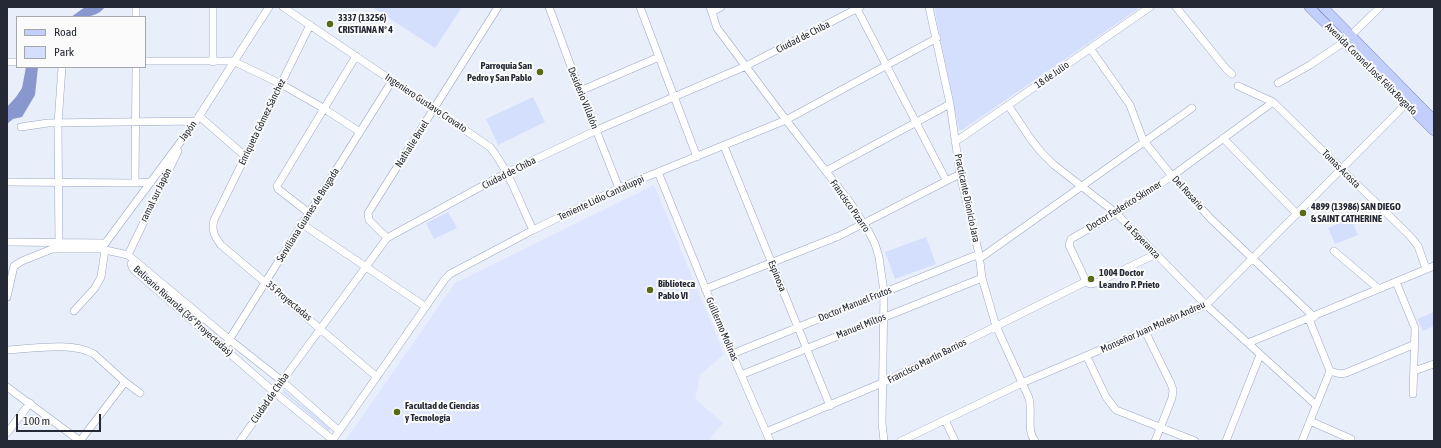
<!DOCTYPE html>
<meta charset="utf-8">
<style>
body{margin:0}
#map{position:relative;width:1441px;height:448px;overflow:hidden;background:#e9eefb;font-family:"Asap Condensed",sans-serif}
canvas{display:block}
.frame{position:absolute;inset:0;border:8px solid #252935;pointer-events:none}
.legend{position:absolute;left:16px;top:16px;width:130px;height:52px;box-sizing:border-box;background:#fbfbfb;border:1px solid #a5a7ac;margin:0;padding:5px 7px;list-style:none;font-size:12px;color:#252935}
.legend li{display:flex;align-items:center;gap:8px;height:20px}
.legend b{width:20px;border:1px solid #a5a7ac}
.scale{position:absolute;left:16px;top:414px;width:85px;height:18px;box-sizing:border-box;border:2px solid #252935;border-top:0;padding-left:5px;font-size:12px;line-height:14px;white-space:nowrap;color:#252935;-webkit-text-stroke:3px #fbfbfb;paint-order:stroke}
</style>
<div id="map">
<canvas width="1441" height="448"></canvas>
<div class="frame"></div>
<ul class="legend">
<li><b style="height:5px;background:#c2cffc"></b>Road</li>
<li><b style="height:11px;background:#d4dffe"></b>Park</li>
</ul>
<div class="scale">100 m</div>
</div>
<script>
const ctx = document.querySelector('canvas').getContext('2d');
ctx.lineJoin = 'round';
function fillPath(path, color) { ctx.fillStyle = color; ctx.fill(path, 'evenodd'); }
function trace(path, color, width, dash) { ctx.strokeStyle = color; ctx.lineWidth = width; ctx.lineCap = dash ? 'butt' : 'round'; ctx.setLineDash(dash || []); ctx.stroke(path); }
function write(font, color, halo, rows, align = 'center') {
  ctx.font = font + ' "Asap Condensed",sans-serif'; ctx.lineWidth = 4; ctx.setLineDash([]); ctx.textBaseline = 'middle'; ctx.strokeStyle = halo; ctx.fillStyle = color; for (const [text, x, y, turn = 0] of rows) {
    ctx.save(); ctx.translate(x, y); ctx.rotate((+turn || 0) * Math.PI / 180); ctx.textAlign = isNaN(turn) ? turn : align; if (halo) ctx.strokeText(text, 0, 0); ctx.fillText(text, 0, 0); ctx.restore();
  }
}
fillPath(new Path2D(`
 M654,185L724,354L700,375L695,399L723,423L710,438L714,441H345L455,283Z`), '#dee5fe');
fillPath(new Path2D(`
 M372,7H462L435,48Z
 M934,7H1136L1138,9L962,130H959Z
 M533,97L545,122L498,145L486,119Z
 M448,212L457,228L434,239L426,223Z
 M1351,218L1358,235L1335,244L1328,228Z
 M926,237L936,264L895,279L885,252Z
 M134,264L222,337L223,339H221L134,266Z
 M1434,312V326L1423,331L1417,319Z
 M283,390L330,428V430H328L283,392Z`), '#d4dffe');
fillPath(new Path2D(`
 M85,7H105C97,18 83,17 71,17Z
 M26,67H38L35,95L22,117L13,119L7,124V107L16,97L22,88Z`), '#8898ce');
const minor = new Path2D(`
 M283,7L490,147C509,171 520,203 533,230
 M549,7L573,72L619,188
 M640,7L697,157
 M710,7L717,28L786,120L849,201L869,232L875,244L879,257L884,292L882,423L884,441
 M856,7L946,180
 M929,7L950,104L960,174L979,254L982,278L996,326L1029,398C1033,413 1026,430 1035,441
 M1176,7L1227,70L1232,74
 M712,12L721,7
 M136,17V7
 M310,25L214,220C211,231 215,237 221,245L377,377
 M1090,48L1130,105L1143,140L1172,176L1210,218L1314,317
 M145,61H233L281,84L323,108L360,132
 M7,62H17
 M213,62V7
 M1278,83L1310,65L1344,42L1380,7
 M1238,86L1273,102L1410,236L1418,246L1426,269
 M580,91L659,57
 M1008,105L1030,138L1041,152L1054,165L1116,213L1206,305L1316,405
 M199,116L245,156
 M21,127L48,123L196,121
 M1223,138L1297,214
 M955,142L1150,7
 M724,146L830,406
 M826,171L950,104
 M658,172L732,354L770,441
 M7,182L135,183L151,182
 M135,183L136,67
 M309,213L278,189L277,186L356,56
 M302,224L426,307
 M387,238L369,220L368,213L498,7
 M7,242L105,243
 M59,249L58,123L62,67
 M101,249L196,121L269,7
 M1334,251L1379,289
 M128,255L178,151
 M979,259L1192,108
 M133,260L131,264L133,269L274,392L333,440
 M1085,282V279L1069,245L1071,239L1116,213L1172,176L1273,102
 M1085,282L1090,284L1096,283L1156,254
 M1396,282L1415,328L1413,394
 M705,289L839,236L960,174
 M7,297L14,266L22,261L52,249H101L128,255L230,340L282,381L339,431
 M74,311L95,288L101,277L105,250
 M1145,331L1171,384L1173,390L1172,398L1155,441
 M1248,343L1434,266
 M224,348L392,81
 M7,350C32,349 72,341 94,354L125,382L140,393
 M732,354L979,254
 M1087,357L1106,397L1116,410L1195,441
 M1330,371L1340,374L1346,373L1415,344
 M1414,371L1434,364
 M741,375L982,278
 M7,387L80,441
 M945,420L955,441
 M1310,421L1351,439
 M766,432L882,383L1085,282
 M7,433L30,403
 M80,441L125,382
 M240,441L282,381L387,238L506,173L597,130L746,66L860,7
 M332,441L445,279L450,274L533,230L619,188L786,120L937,38
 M901,441L1022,383L1206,305L1409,101
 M1226,441L1260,355
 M1302,441L1330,371L1309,319`);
const major = new Path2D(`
 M1309,7L1434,131
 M1323,7L1434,120`);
trace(minor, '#9ca6c5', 8);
trace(major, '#7180b5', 10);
trace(minor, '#fff', 7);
trace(major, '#c2cffc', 9);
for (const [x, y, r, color] of [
 [330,24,4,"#586a16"],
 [540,72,4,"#586a16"],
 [1303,213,4,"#586a16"],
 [1091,279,4,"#586a16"],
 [650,290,4,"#586a16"],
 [397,412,4,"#586a16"]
]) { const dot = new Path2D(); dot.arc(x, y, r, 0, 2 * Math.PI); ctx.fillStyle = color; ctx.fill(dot); trace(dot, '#fbfbfb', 1.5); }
write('bold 10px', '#252935', '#fbfbfb', [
 ["3337 (13256)",338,18],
 ["CRISTIANA Nº 4",338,30],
 ["Parroquia San",532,66,"right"],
 ["Pedro y San Pablo",532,78,"right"],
 ["4899 (13986) SAN DIEGO",1311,207],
 ["& SAINT CATHERINE",1311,219],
 ["1004 Doctor",1099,273],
 ["Leandro P. Prieto",1099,285],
 ["Biblioteca",658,284],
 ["Pablo VI",658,296],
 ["Facultad de Ciencias",405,406],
 ["y Tecnología",405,418]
], 'left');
write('10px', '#252935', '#fbfbfb', [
 ["Ciudad de Chiba",803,37,-27],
 ["Avenida Coronel José Félix Bogado",1371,69,45],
 ["18 de Julio",1052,75,-35],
 ["Desiderio Villalón",583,98,68],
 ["Ingeniero Gustavo Crovato",426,103,34],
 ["Enriqueta Gómez Sánchez",262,122,-64],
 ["Japón",188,131,-54],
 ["Nathalie Bruel",412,144,-58],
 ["Tomas Acosta",1341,169,45],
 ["Ciudad de Chiba",509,173,-27],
 ["Del Rosario",1188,193,48],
 ["ramal sur Japón",156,195,-64],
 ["Teniente Lidio Cantaluppi",601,198,-25],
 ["Practicante Dionicio Jara",967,198,78],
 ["Francisco Pizarro",850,206,55],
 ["Doctor Federico Skinner",1124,206,-32],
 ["Serviliana Guanes de Brugada",308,215,-58],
 ["La Esperanza",1142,240,46],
 ["Espinosa",777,276,68],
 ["35 Proyectadas",289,301,40],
 ["Doctor Manuel Frutos",855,304,-22],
 ["Belisario Rivarola (36ª Proyectadas)",183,311,42],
 ["Manuel Miltos",861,326,-22],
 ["Monseñor Juan Moleón Andreu",1153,327,-24],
 ["Guillermo Molinas",722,329,67],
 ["Francisco Martín Barrios",927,361,-27],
 ["Ciudad de Chiba",270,398,-55]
]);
</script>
